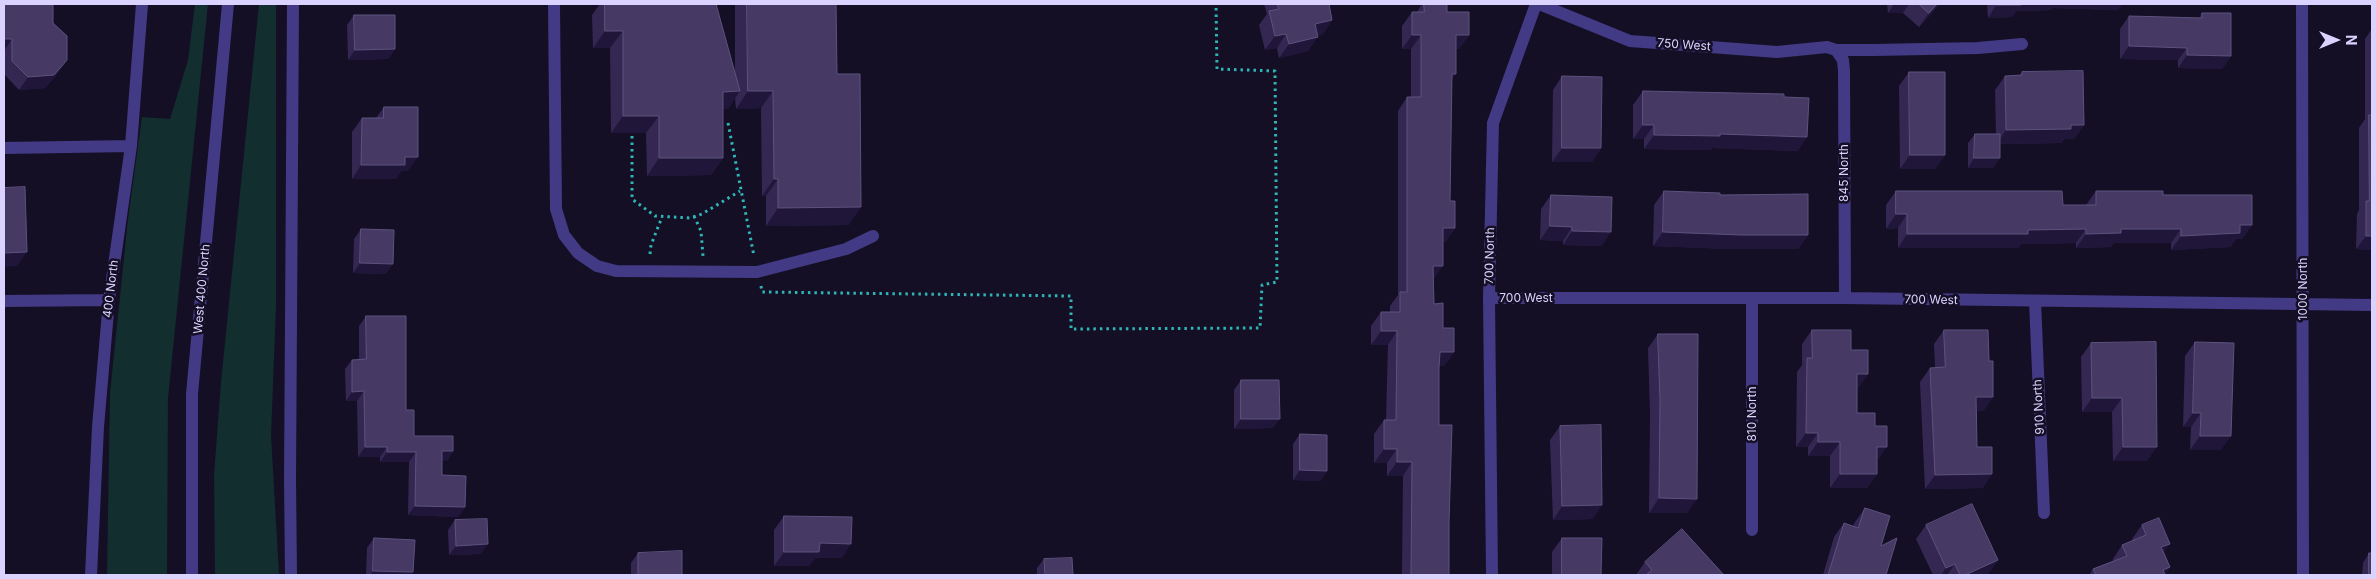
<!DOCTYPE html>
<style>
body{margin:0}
#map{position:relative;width:2376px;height:579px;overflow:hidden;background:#140f25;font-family:Inter,sans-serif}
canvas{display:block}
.frame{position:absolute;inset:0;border:5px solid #dbd3ff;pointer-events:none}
.north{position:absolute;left:2311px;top:15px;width:50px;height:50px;-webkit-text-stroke:4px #140f25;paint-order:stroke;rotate:90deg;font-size:14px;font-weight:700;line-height:20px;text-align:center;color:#dbd3ff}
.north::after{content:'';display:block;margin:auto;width:18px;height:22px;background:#dbd3ff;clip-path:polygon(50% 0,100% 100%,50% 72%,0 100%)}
</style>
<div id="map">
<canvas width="2376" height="579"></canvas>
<div class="frame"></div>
<div class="north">N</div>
</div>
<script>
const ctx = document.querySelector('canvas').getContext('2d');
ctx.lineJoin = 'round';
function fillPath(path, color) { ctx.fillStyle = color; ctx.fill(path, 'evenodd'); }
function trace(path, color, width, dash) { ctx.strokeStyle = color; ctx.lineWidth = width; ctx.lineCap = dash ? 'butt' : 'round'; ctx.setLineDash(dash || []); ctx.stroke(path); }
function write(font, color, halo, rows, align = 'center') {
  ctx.font = font + ' Inter,sans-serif'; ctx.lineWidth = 5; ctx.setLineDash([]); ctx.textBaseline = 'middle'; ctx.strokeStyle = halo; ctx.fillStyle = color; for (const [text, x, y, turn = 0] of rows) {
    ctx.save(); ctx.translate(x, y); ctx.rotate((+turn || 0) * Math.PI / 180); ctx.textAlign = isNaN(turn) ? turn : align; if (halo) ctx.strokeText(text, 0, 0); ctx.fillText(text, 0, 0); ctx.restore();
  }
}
fillPath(new Path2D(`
 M195,4H208L168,398L167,575H107L110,393L128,219L142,117L170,119L188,60Z
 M259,4H276V307L271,435L279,575H215L214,475L221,382Z`), '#122e2f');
trace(new Path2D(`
 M728,123L754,256
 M632,136V199L655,216L690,218L702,214L740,191
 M694,216L701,231L703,256
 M650,254L651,245L662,217
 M761,286L762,292L1071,296V329L1260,328L1262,285L1277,282L1275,71L1217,69L1216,4`), '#2fb5b6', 3, [2.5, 4]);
trace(new Path2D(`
 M554,4L556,209L564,235L578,253L597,266L616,271L757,272L846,249L873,236
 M1539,4L1630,41L1777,52L1827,47L1836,50H1874L1978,48L2022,44
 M2302,4L2303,575
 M1836,50L1843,60L1844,71L1845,298
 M4,148L131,146
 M1489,298H1845L2372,305
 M1752,299V530
 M4,301L109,300
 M2035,301L2044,513
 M91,575L98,427L109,300L131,146L142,4
 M192,575V394L228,4
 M291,575L290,479L293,4
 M1492,575L1489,298L1493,123L1536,4`), '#423a84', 12);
fillPath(new Path2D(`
 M4,4L53,23L67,60L58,73L45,88L19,90L4,74Z
 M600,4H716L735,73V4H836L837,74L849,225L766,226V196H762L761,108L736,109L735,98L728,109H723V158L711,175L647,176L646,133H611L610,48H593L592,15Z
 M1264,4H1329L1332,20L1323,34L1318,35L1308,51L1279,58L1277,48L1265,50L1259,25L1267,14Z
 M1422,4H1447V12L1469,35L1459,49H1456L1452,80L1450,201L1455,228L1445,242H1443L1433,280L1434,304L1443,328L1454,352L1444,366H1439V425L1449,522V575H1402L1403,476H1387V463H1374V434L1384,420H1386L1388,345H1371V326L1381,312H1390V306L1398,295V111L1407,97H1411V49H1402V26L1412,12H1417Z
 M1887,4H1940L1919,27L1903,13H1888Z
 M1987,4H2122L2118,10L2053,8L2051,10L2016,11L2012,17L1988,18Z
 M2202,13L2231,56L2222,69L2178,68V60L2120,59V29L2129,16L2199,18Z
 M354,15L395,49L388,59L348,60L347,25Z
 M2372,29V250L2356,249L2357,214L2359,210V128L2365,119V39Z
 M1909,72L1945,155L1935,169H1900L1899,86Z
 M2022,72L2084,125L2074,139H2064L2061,143L2000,144L1993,168H1968V143L1975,134H1996L1995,90L2005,76H2019Z
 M1562,76L1601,148L1592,162H1552L1553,90Z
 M1643,91L1784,97L1798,151L1712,148L1710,150L1644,149V139H1633V105Z
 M384,107L408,171H401L396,179H352V132L362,118H376Z
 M1664,191L1720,195L1808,235L1798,249H1731L1653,246L1654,205Z
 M1896,191L2063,205H2086L2096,191L2163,195L2252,225L2242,239H2236L2230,247L2171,250V243H2114L2111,247L2076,248V243L2021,244L2018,248H1898V228L1886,229V205Z
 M1551,195L1602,246L1563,245V241L1540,240L1541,209Z
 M361,229L386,274L353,273L354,239Z
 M366,316L406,410L414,436L453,451L447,461H442V475L465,507L458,517L408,515L409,462H380V457H358L357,401H346L345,369L352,360H359V326Z
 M1812,330L1851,350L1868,374L1858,388H1857V413L1875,426L1877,474L1867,488H1830V456H1808V447H1796L1797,372L1802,365V344Z
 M1944,330L1984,411H1977V447L1983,488L1925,489L1920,382L1930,368H1935L1934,344Z
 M1658,334L1687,513H1649L1650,414L1648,348Z
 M2156,342L2147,461H2113L2112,412H2082L2081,357L2091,343Z
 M2195,342L2221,450H2190L2191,427H2183L2185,356Z
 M1241,380L1273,428L1234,429V390Z
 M1560,426L1593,519L1553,520L1550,440Z
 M1300,434L1327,471L1320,481L1293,480V444Z
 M1865,508L1881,546L1886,575H1823L1834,537L1844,523L1853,526L1855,522Z
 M784,516L842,558H815L809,566H774V530Z
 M455,520L481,554L449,555L448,530Z
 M1926,525L1998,560L1988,574L1986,575H1933L1916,539Z
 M2142,525L2164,552L2170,567L2165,574V575H2089L2093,569L2113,561V559L2122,545L2133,541L2132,539Z
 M374,538L413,572L411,575H366L367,548Z
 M1562,538L1601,575H1552V552Z
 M638,553L682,575H631V563Z
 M2369,553L2372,575H2362L2363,563Z
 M1044,559L1073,575H1037V568Z
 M1645,562L1724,575H1636Z`), '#342853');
fillPath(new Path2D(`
 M1894,4H1909L1903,13H1888Z
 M1937,4H1940L1919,27L1929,13Z
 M2017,4H2122L2118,10L2053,8L2051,10L2016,11L2012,17L1988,18L1996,5Z
 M1332,20L1323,34L1305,38L1315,24Z
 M605,31H623L610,48H593Z
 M1286,34L1277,48L1265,50L1275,36Z
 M1412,35H1421L1411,49H1402Z
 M1456,35H1469L1459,49H1446Z
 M1318,37L1308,51L1279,58L1289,44Z
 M4,39H12L4,51Z
 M2129,46L2187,48L2178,60L2120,59Z
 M395,49L388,59L348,60L355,50Z
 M2187,55L2231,56L2222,69L2178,68Z
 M67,60L58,73L45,88L19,90L28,77Z
 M1452,74H1456L1447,88Z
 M740,91L728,109H711L723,92Z
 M748,91H773L761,108L736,109Z
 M623,116H659L646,133H611Z
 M1643,125H1654L1644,139H1633Z
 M2071,125H2084L2074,139H2064L2061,143L1996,144L2006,130Z
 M1720,134L1807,137L1798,151L1712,148L1710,150L1644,149L1654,135Z
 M1562,148H1601L1592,162H1552Z
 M1910,155H1945L1935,169H1900Z
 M405,157H418L408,171H401L396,179H352L361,165Z
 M659,158H723L711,175L647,176Z
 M1974,158H2000L1993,168H1968Z
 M774,179H778L766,196H762Z
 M861,207L849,225L766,226L778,208Z
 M1896,214H1907L1898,228L1886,229Z
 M2240,225H2252L2242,239H2236L2230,247L2171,250L2181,236Z
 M1550,226L1572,227L1563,241L1540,240Z
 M1443,228H1455L1445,242H1433Z
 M2086,229L2076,243L2021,244L2018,248H1898L1907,234L2028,230Z
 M2121,229H2181L2171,243H2114L2111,247L2076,248L2086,234Z
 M1572,231L1611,232L1602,246L1563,245Z
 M1663,232L1808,235L1798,249H1731L1653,246Z
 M2366,236H2372V250L2356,249Z
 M27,252L17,266L4,267V253Z
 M360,263L393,264L386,274L353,273Z
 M1433,266H1443L1433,280Z
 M1381,331H1397L1388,345H1371Z
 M1440,352H1454L1444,366H1430Z
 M1857,374H1868L1858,388H1847Z
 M364,391L357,401H346L352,392Z
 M1976,397H1993L1984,411H1966Z
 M2092,398H2122L2112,412H2082Z
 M2193,413H2201L2191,427H2183Z
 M1241,419H1280L1273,428L1234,429Z
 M1806,433H1818L1808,447H1796Z
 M2200,436H2231L2221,450H2190Z
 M1818,442H1840L1830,456H1808Z
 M365,447H387L380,457H358Z
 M1877,447H1887L1877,461Z
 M2123,447H2157L2147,461H2113Z
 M1384,449H1397L1387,463H1374Z
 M442,451H453L447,461H435Z
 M387,452H416L409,462H380Z
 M1397,462H1412L1403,476H1387Z
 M1300,470L1327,471L1320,481L1293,480Z
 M1840,474H1877L1867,488H1830Z
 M1992,474L1983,488L1925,489L1935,475Z
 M1659,498L1697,499L1687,513H1649Z
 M1602,505L1593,519L1553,520L1562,506Z
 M415,506L465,507L458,517L408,515Z
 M820,543L851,544L842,558H815L809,566H774L784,552Z
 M488,544L481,554L449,555L456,546Z
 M2170,544L2160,558L2161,547Z
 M1998,560L1988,574L1986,575H1965Z
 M1955,564L1947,575H1941L1946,568Z
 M2170,567L2164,575L2163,570Z
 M373,571L413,572L411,575H370Z`), '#1f1639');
const building = new Path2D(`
 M4,4H53V23L67,36V60L54,75L28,77L12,61V39H4Z
 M605,4H716L740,91L723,92V158H659V116H623V31H605Z
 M747,4H836L837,74H860L861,207L778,208V179H774L773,91H748Z
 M1277,4H1329L1332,20L1315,24L1318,37L1289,44L1286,34L1275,36L1269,11L1279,9Z
 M1424,4H1447V12H1469V35H1456V74H1452L1450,201H1455V228H1443V266H1433L1434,304L1443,303V328H1454V352H1440L1439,368V425H1452L1449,522V575H1411L1412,462H1397V449H1384V420H1396L1397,331H1381V312H1400V292H1407V97H1421V35H1412V12H1424Z
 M1919,4H1937L1929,13Z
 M1996,4H2021V5H1996Z
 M2202,13H2231V56L2187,55V48L2129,46V16L2202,18Z
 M354,15H395V49L355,50Z
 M2083,71L2084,125H2071V129L2006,130L2005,76L2022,75V72Z
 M1909,72H1945V155H1910Z
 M1562,76L1602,77L1601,148H1562Z
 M1643,91L1784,94V97L1809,98L1807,137L1720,134V136L1654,135V125H1643Z
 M384,107H418V157H405V165H361L362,118H383Z
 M2369,115H2372V236H2366V201H2369Z
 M1975,134H2000V158H1974Z
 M25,187L27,252L4,253V188Z
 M1664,191L1720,193V195L1808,194V235H1741L1663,232Z
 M1896,191H2062L2063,205H2096V191H2163V195H2252V225H2240V233L2181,236V229H2121V233L2086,234V229L2028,230V234H1907V214H1896Z
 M1551,195L1612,197L1611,232L1572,231V227L1550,226Z
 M361,229L394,230L393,264L360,263Z
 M366,316H406V410H414V436H453V451H442V475L466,476L465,507L415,506L416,452H387V447H365L364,391L352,392V360L366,359Z
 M1812,330H1851V350H1868V374H1857V413H1875V426H1887V447H1877V474H1840V442H1818V433H1806L1807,358H1812Z
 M1944,330H1988L1989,361H1993V397H1976L1977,447H1992V474L1935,475L1930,368L1945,367Z
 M1658,334H1698L1697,499L1659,498L1660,400Z
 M2156,342L2157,447H2123L2122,398H2092L2091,343Z
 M2195,342L2234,343L2231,436H2200L2201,413H2193Z
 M1241,380H1279L1280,419H1241Z
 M1601,425L1602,505L1562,506L1560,426Z
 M1300,434L1327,435V471L1300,470Z
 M1972,504L1998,560L1965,575H1960L1955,564L1946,568L1926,525Z
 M1865,508L1890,516L1881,546L1897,538L1886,575H1828L1844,523L1858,528Z
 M784,516L852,517L851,544L820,543L819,552H784Z
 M2159,518L2170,544L2161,547L2170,567L2163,570L2165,575H2096L2093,569L2127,556L2122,545L2146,535L2142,525Z
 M487,519L488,544L456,546L455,520Z
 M1682,529L1724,575H1646L1652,570L1645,562Z
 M374,538L415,540L413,572L373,571Z
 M1562,538H1602L1601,575H1562Z
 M682,551V575H638V553Z
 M2369,553H2372V575H2369Z
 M1072,558L1073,575H1045L1044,559Z`);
fillPath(building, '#463a65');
trace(building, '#5d527e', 1);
write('12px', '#dbd3ff', '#140f25', [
 ["750 West",1684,45,4],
 ["845 North",1844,173,-90],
 ["700 North",1490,256,-89],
 ["400 North",111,289,-83],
 ["West 400 North",202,289,-85],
 ["1000 North",2303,289,-90],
 ["700 West",1526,298],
 ["700 West",1931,300,1],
 ["910 North",2039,407,-93],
 ["810 North",1752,414,-90]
]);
</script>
